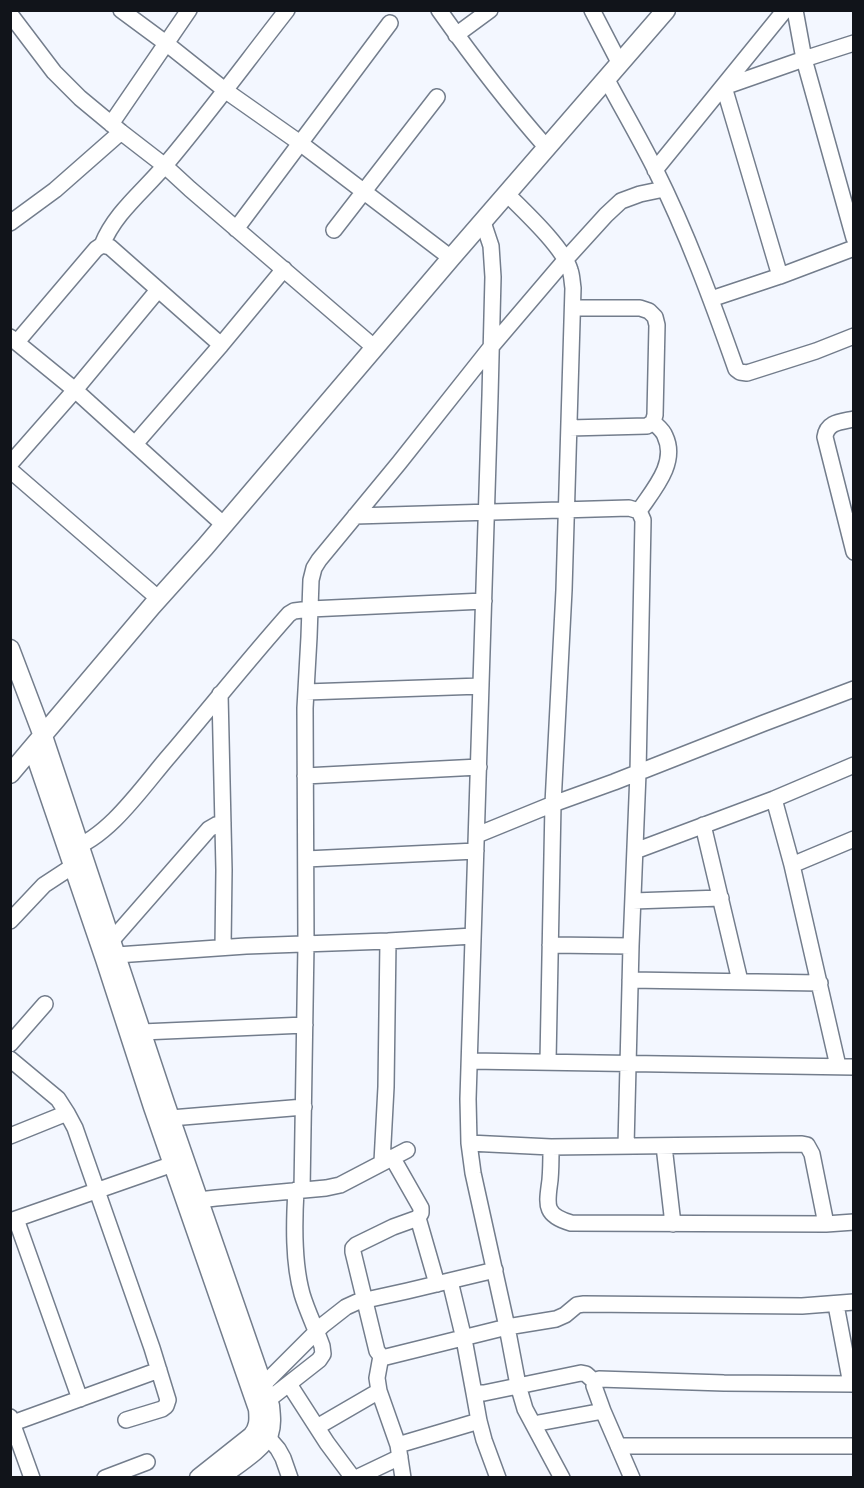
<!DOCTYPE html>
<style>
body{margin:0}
#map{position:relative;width:864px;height:1488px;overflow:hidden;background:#f3f7ff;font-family:"Work Sans",sans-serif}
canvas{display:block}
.frame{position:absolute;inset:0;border:12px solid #11141a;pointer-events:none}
</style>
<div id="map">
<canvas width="864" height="1488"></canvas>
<div class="frame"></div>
</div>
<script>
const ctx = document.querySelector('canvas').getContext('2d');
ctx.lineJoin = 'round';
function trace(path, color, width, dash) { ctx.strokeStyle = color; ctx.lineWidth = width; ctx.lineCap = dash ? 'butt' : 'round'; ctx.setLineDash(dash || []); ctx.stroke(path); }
const minor = new Path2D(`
 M121,10L167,44L226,91L300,143L451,258
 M439,10C473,58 508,104 547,148
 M592,10L620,64
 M795,10L804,59L854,238
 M10,14L54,72L80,98L121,132L165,166L190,189L375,348
 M456,35L490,10
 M607,80C623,110 640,139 655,169C687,233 712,301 736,369L740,372L747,373L816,351L854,336
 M111,124L189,10
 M655,170L785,10
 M507,194C524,211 564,248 570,270C572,275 572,282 573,288L564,590L553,804L548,1061
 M483,222L491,246L493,277L490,396L468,1099L469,1143L473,1173L507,1327L518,1385L525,1409L562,1478
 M10,223L55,190L121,132
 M236,229L390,23
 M334,230L437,97
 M102,245C115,212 145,190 167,163C209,113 247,61 287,10
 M780,276L724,87L804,59L854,43
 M711,299L780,276L854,248
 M10,337L75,390L224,525
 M17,342L96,249L102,245L110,247L221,345
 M854,419C840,422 827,422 825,437L854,552
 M569,428L647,426L653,422L655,415L657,325L655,317L649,311L640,308H573
 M135,444L221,345L284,269
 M10,464L75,390L158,290
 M10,470L159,599
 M639,511C653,490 678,463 665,436C663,430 657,426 653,422
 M355,516L629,508L639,511L643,520L638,773L631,946L626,1146
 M306,692L481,686
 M220,694L224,870L223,947
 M305,776L479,767
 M774,799L792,865L838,1066
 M703,825L740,981
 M477,835L553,804L614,782L764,723L854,689
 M71,849C110,836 143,786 170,755C210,708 248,660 289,614L294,611L310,609L484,601
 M635,851L774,799L854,765
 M306,859L476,851
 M792,865L854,839
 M633,901L721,898
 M10,921L44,885L73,866
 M112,940L209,829L216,825L223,823
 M550,945L631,946
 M117,955L246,946L388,941L473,936
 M630,980L820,983
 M142,1032L305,1025
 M10,1044L45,1004
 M10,1059L58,1099L67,1113L75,1128L152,1348L168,1400L166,1406L162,1409L126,1420
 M470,1061L854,1067
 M171,1118L304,1107
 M10,1136L67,1113
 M469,1143L551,1147L802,1144L807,1145L812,1154L826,1224
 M664,1146L673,1224
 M551,1147C551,1158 551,1169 550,1180C547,1204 543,1215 571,1223L826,1224L854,1222
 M392,1157L421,1208V1213L418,1218L393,1227L356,1245L353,1248V1252L377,1351L381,1356L386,1357L507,1327L556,1319L565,1315L577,1305L584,1304L802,1306L854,1302
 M382,1162L386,1087L388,941
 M302,1190L306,944L305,708L309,637L311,580L314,568L319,560L399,463L491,347L566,259L606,215L621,201L640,194L664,189
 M189,1203L199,1200L216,1198L326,1188L340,1185L407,1150
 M418,1218L437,1284
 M16,1219L80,1399
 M10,1221L173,1164
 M450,1281L464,1339L474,1393H484L581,1373L586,1374L595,1382
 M836,1305L851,1384
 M381,1356L377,1378L379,1391L398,1445L403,1478
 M289,1384L327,1443L353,1478
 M254,1388L263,1385L323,1325L346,1307L357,1302L407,1291L495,1270
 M474,1393L479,1421L484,1440L498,1478
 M268,1400L319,1360L323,1354L322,1346C316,1329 307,1311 302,1294C293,1262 294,1223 296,1190
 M10,1417L32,1478
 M13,1423L159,1370
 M533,1424L603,1411
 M317,1427L379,1391
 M261,1429L278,1449L283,1458L290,1478
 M398,1445L479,1421
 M618,1446H854
 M105,1478L147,1462
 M356,1478L400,1457
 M632,1478L603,1411L594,1386L595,1382L599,1379L724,1383L854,1384`);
const tertiary = new Path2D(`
 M10,649L43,736L165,1103L270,1406C271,1416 272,1425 269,1434C264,1448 231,1468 219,1478
 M33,748L105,959L153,1107L258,1409C259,1420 259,1428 252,1436L199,1478
 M10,774L152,606L205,547L451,258L666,10`);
trace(minor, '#737d8c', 18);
trace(tertiary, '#737d8c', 21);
trace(minor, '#fff', 15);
trace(tertiary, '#fff', 18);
</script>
